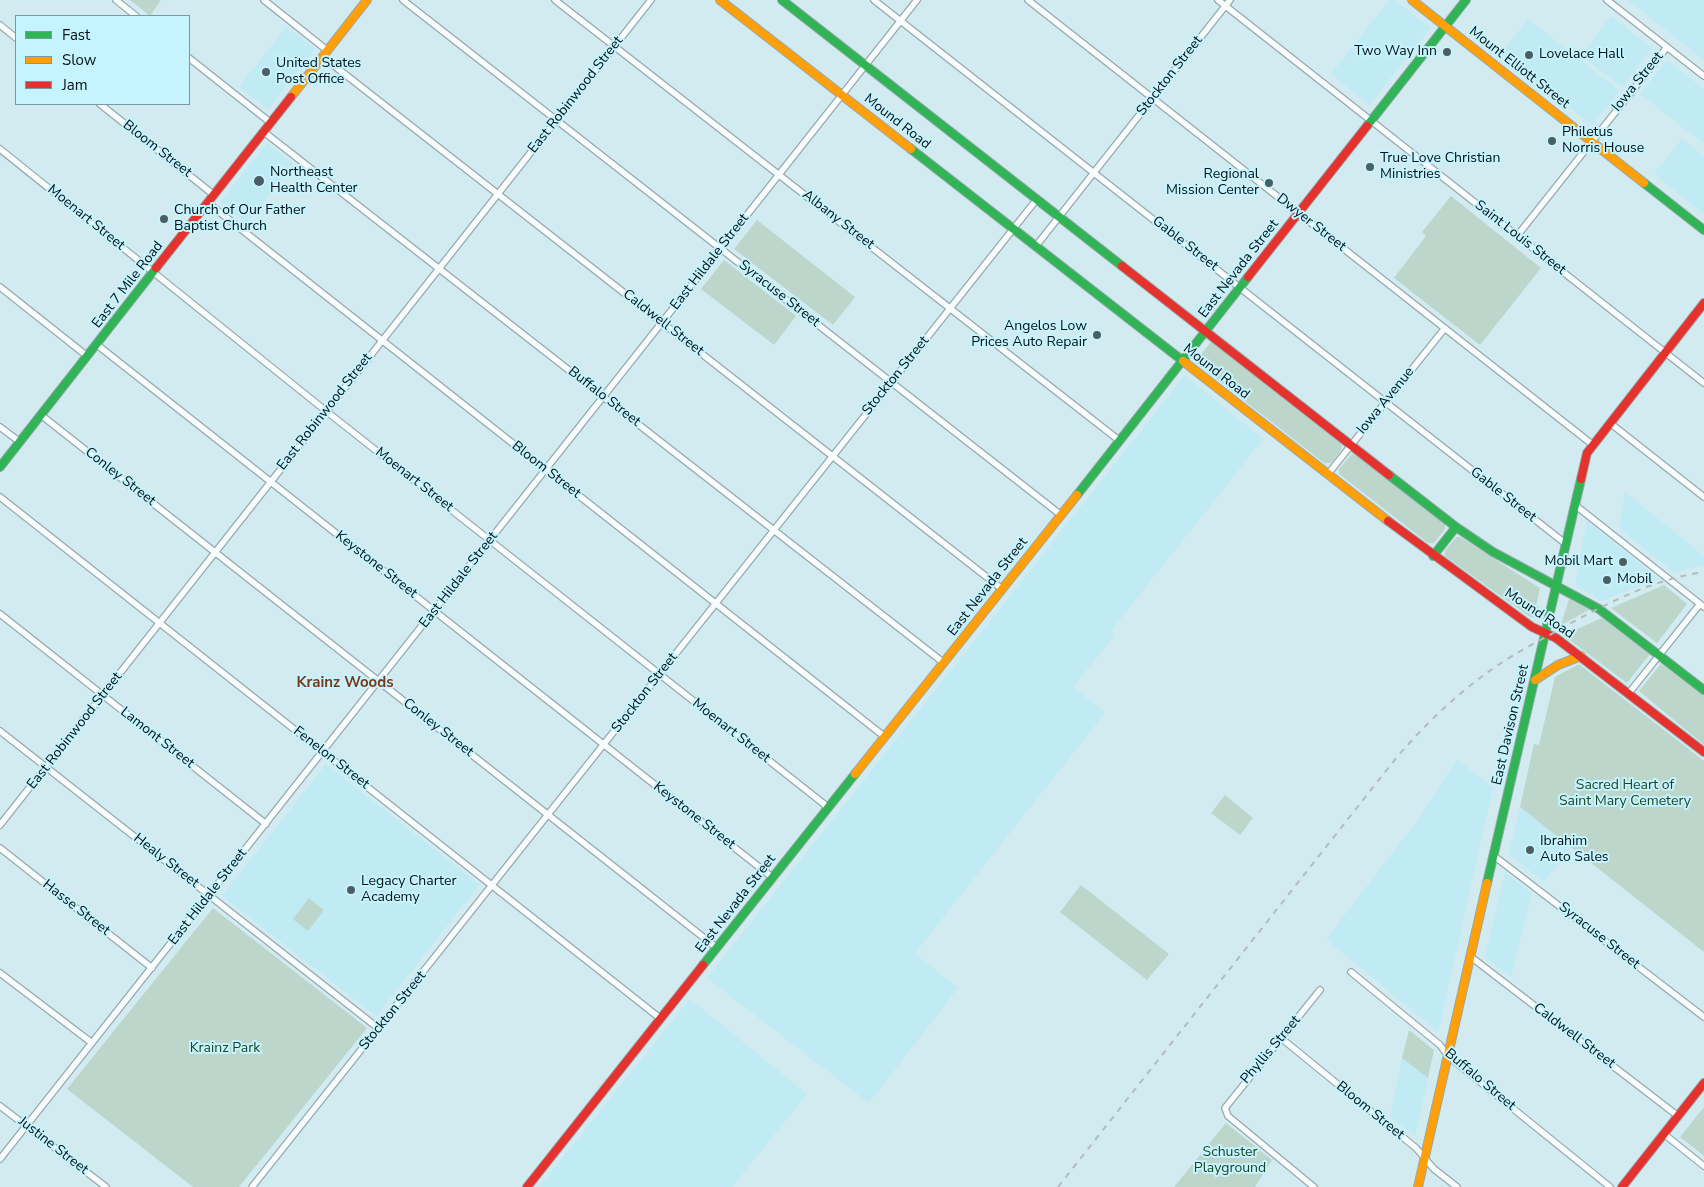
<!DOCTYPE html>
<style>
body{margin:0}
#map{position:relative;width:1704px;height:1187px;overflow:hidden;background:#d2ebf1;font-family:"Nunito Sans",sans-serif}
canvas{display:block}
.legend{position:absolute;left:15px;top:15px;width:175px;height:90px;box-sizing:border-box;background:#c5f3fe;border:1px solid #7799a1;margin:0;padding:6px 9px;list-style:none;font-size:15px;color:#031216}
.legend li{display:flex;align-items:center;gap:10px;height:25px}
.legend b{width:25px;border:1px solid #7799a1}
</style>
<div id="map">
<canvas width="1704" height="1187"></canvas>
<ul class="legend">
<li><b style="height:6px;background:#30b455"></b>Fast</li>
<li><b style="height:6px;background:#ff9f0a"></b>Slow</li>
<li><b style="height:6px;background:#e5322d"></b>Jam</li>
</ul>
</div>
<script>
const ctx = document.querySelector('canvas').getContext('2d');
ctx.lineJoin = 'round';
function fillPath(path, color) { ctx.fillStyle = color; ctx.fill(path, 'evenodd'); }
function trace(path, color, width, dash) { ctx.strokeStyle = color; ctx.lineWidth = width; ctx.lineCap = dash ? 'butt' : 'round'; ctx.setLineDash(dash || []); ctx.stroke(path); }
function write(font, color, halo, rows, align = 'center') {
  ctx.font = font + ' "Nunito Sans",sans-serif'; ctx.lineWidth = 4; ctx.setLineDash([]); ctx.textBaseline = 'middle'; ctx.strokeStyle = halo; ctx.fillStyle = color; for (const [text, x, y, turn = 0] of rows) {
    ctx.save(); ctx.translate(x, y); ctx.rotate((+turn || 0) * Math.PI / 180); ctx.textAlign = isNaN(turn) ? turn : align; if (halo) ctx.strokeText(text, 0, 0); ctx.fillText(text, 0, 0); ctx.restore();
  }
}
fillPath(new Path2D(`
 M1389,0H1395L1431,28L1369,105L1331,74Z
 M1628,0H1704V60L1663,28Z
 M1611,16L1652,48L1622,87L1581,55Z
 M1528,19L1620,91L1592,125L1501,54Z
 M286,27L315,49L268,109L239,87Z
 M1667,60L1704,89V144L1640,94Z
 M1682,139L1704,156V214L1654,174Z
 M267,143L293,164L247,223L220,202Z
 M1185,375L1263,439L1112,630L1114,636L1073,687L1105,713L915,953L908,948L958,988L869,1103L707,978Z
 M1625,492L1704,556V565L1673,572L1619,528Z
 M1587,521L1658,579L1601,601L1575,585Z
 M1457,759L1493,788L1438,1032L1326,939L1417,821Z
 M326,764L479,885L376,1016L222,896Z
 M1520,807L1571,848L1544,882L1509,854Z
 M1505,872L1532,894L1511,977L1485,957Z
 M690,999L807,1094L732,1187H539Z
 M1402,1058L1428,1078L1415,1136L1390,1117Z`), '#c0eaf4');
fillPath(new Path2D(`
 M130,0H161L150,16Z
 M1451,196L1541,268L1480,345L1394,278L1426,236L1422,232Z
 M757,220L855,297L833,325L734,249Z
 M724,260L796,316L774,345L701,289Z
 M1211,342L1341,444L1342,449L1331,463H1324L1195,362Z
 M1352,454L1357,455L1445,524V529L1434,543H1428L1339,474V469Z
 M1456,537H1460L1540,588L1536,606L1539,607L1537,617H1530L1445,556V551Z
 M1664,585L1687,604L1657,643L1611,608Z
 M1569,599L1589,610L1561,625Z
 M1602,618L1650,654L1627,683L1563,635Z
 M1661,664L1704,695V745L1639,691Z
 M1577,665H1580L1704,761V952L1520,807L1534,744L1539,745L1555,677Z
 M1225,795L1253,818L1240,835L1211,813Z
 M1081,885L1169,954L1147,980L1060,912Z
 M309,898L324,910L308,931L293,919Z
 M213,908L367,1028L239,1187H193L67,1089Z
 M1409,1030L1434,1050L1428,1078L1402,1058Z
 M1704,1107V1156L1680,1137Z
 M1226,1123L1272,1160L1255,1187H1174Z`), '#bcd6cb');
const street = new Path2D(`
 M116,0L136,16
 M264,0L328,51
 M403,0L1061,515
 M555,0L1120,441
 M874,0L1566,544
 M1028,0L1593,445
 M1218,0L1704,383
 M1607,0L1704,76
 M0,25L16,38
 M323,57L1002,589
 M189,58L271,123
 M100,104L214,195
 M264,132L944,663
 M0,149L326,411L824,804L827,810
 M208,203L885,737
 M1517,236L1667,47
 M1036,246L1230,0
 M0,287L87,356
 M96,344L773,878
 M41,415L717,948
 M1610,423L1704,497
 M0,427L20,442
 M1328,474L1445,328
 M0,497L661,1019
 M1575,505L1704,607
 M0,614L266,824
 M1629,693L1700,604
 M0,731L378,1028
 M0,825L651,0
 M0,848L152,968
 M1494,856L1704,1017
 M1471,957L1678,1116
 M1351,972L1440,1045L1448,1056L1610,1187
 M0,973L92,1043
 M1281,1038L1416,1148L1434,1169L1457,1187
 M0,1106L106,1187
 M1664,1134L1704,1166
 M0,1159L917,0
 M252,1187L1037,199
 M1314,1187L1228,1116L1225,1108L1320,990`);
const fast = new Path2D(`
 M782,0L1122,266
 M1367,126L1466,0
 M911,149L1183,361
 M1644,183L1704,230
 M0,467L156,268
 M1389,475L1456,527L1493,552L1599,609L1704,690
 M1077,495L1248,277
 M1433,556L1456,527
 M1487,883L1581,479
 M703,965L855,774`);
const slow = new Path2D(`
 M720,0L911,149
 M1412,0L1644,183
 M291,97L367,0
 M1183,361L1388,521
 M1535,680L1558,665L1581,656
 M855,774L1077,495
 M1418,1187L1487,883`);
const jam = new Path2D(`
 M1122,266L1389,475
 M156,268L291,97
 M1248,277L1367,126
 M1581,479L1587,453L1704,303
 M1388,521L1532,627L1556,638L1704,752
 M527,1187L703,965
 M1622,1187L1704,1083`);
trace(street, '#95a8ad', 8);
trace(fast, '#95a8ad', 10);
trace(slow, '#95a8ad', 10);
trace(jam, '#95a8ad', 10);
trace(street, '#f8fcfd', 5.5);
trace(fast, '#30b455', 8);
trace(slow, '#ff9f0a', 8);
trace(jam, '#e5322d', 8);
trace(new Path2D(`
 M1058,1187L1389,767C1416,733 1453,697 1488,672C1514,653 1545,638 1573,622C1616,599 1656,579 1704,572`), '#b4bbbc', 2, [6, 6]);
for (const [x, y, r, color] of [
 [1447,52,5,"#4b5e63"],
 [1529,55,5,"#4b5e63"],
 [266,72,5,"#4b5e63"],
 [1552,141,5,"#4b5e63"],
 [1370,167,5,"#4b5e63"],
 [259,181,6,"#4b5e63"],
 [1269,183,5,"#4b5e63"],
 [164,219,5,"#4b5e63"],
 [1097,335,5,"#4b5e63"],
 [1623,562,5,"#4b5e63"],
 [1607,580,5,"#4b5e63"],
 [1530,850,5,"#4b5e63"],
 [351,890,5,"#4b5e63"]
]) { const dot = new Path2D(); dot.arc(x, y, r, 0, 2 * Math.PI); ctx.fillStyle = color; ctx.fill(dot); trace(dot, '#c5f3fe', 2); }
write('14px', '#031216', '#c5f3fe', [
 ["Two Way Inn",1437,52,"right"],
 ["Lovelace Hall",1539,55],
 ["United States",276,64],
 ["Post Office",276,80],
 ["Philetus",1562,133],
 ["Norris House",1562,149],
 ["True Love Christian",1380,159],
 ["Ministries",1380,175],
 ["Northeast",270,173],
 ["Health Center",270,189],
 ["Regional",1259,175,"right"],
 ["Mission Center",1259,191,"right"],
 ["Church of Our Father",174,211],
 ["Baptist Church",174,227],
 ["Angelos Low",1087,327,"right"],
 ["Prices Auto Repair",1087,343,"right"],
 ["Mobil Mart",1613,562,"right"],
 ["Mobil",1617,580],
 ["Ibrahim",1540,842],
 ["Auto Sales",1540,858],
 ["Legacy Charter",361,882],
 ["Academy",361,898]
], 'left');
write('14px', '#031216', '#c5f3fe', [
 ["Mount Elliott Street",1519,68,38],
 ["Stockton Street",1170,76,-52],
 ["Iowa Street",1638,82,-51],
 ["East Robinwood Street",576,95,-52],
 ["Mound Road",897,122,38],
 ["Bloom Street",157,149,38],
 ["Moenart Street",86,218,39],
 ["Albany Street",838,220,38],
 ["Dwyer Street",1311,223,38],
 ["Saint Louis Street",1520,238,38],
 ["Gable Street",1185,244,38],
 ["East Hildale Street",710,262,-52],
 ["East Nevada Street",1239,269,-52],
 ["East 7 Mile Road",128,285,-52],
 ["Syracuse Street",779,294,38],
 ["Caldwell Street",663,323,38],
 ["Mound Road",1216,372,38],
 ["Stockton Street",896,376,-51],
 ["Buffalo Street",604,397,38],
 ["Iowa Avenue",1386,401,-51],
 ["East Robinwood Street",325,412,-52],
 ["Bloom Street",546,470,38],
 ["Conley Street",120,477,38],
 ["Moenart Street",414,480,38],
 ["Gable Street",1503,495,38],
 ["Keystone Street",376,565,38],
 ["East Hildale Street",459,580,-52],
 ["East Nevada Street",988,587,-52],
 ["Mound Road",1539,614,33],
 ["Stockton Street",645,693,-52],
 ["East Davison Street",1511,725,-77],
 ["Conley Street",438,728,38],
 ["East Robinwood Street",75,731,-52],
 ["Moenart Street",731,731,38],
 ["Lamont Street",157,738,38],
 ["Fenelon Street",331,758,38],
 ["Keystone Street",694,816,38],
 ["Healy Street",166,861,38],
 ["East Hildale Street",208,897,-52],
 ["East Nevada Street",736,904,-52],
 ["Hasse Street",76,908,38],
 ["Syracuse Street",1599,936,38],
 ["Stockton Street",393,1011,-51],
 ["Caldwell Street",1574,1036,37],
 ["Phyllis Street",1271,1050,-50],
 ["Buffalo Street",1480,1080,40],
 ["Bloom Street",1370,1111,39],
 ["Justine Street",53,1146,38]
]);
write('14px', '#1d4623', '#c5f3fe', [
 ["Sacred Heart of",1625,786],
 ["Saint Mary Cemetery",1625,802],
 ["Krainz Park",225,1049],
 ["Schuster",1230,1153],
 ["Playground",1230,1169]
]);
write('bold 15px', '#793917', '#c5f3fe', [
 ["Krainz Woods",345,683]
]);
</script>
